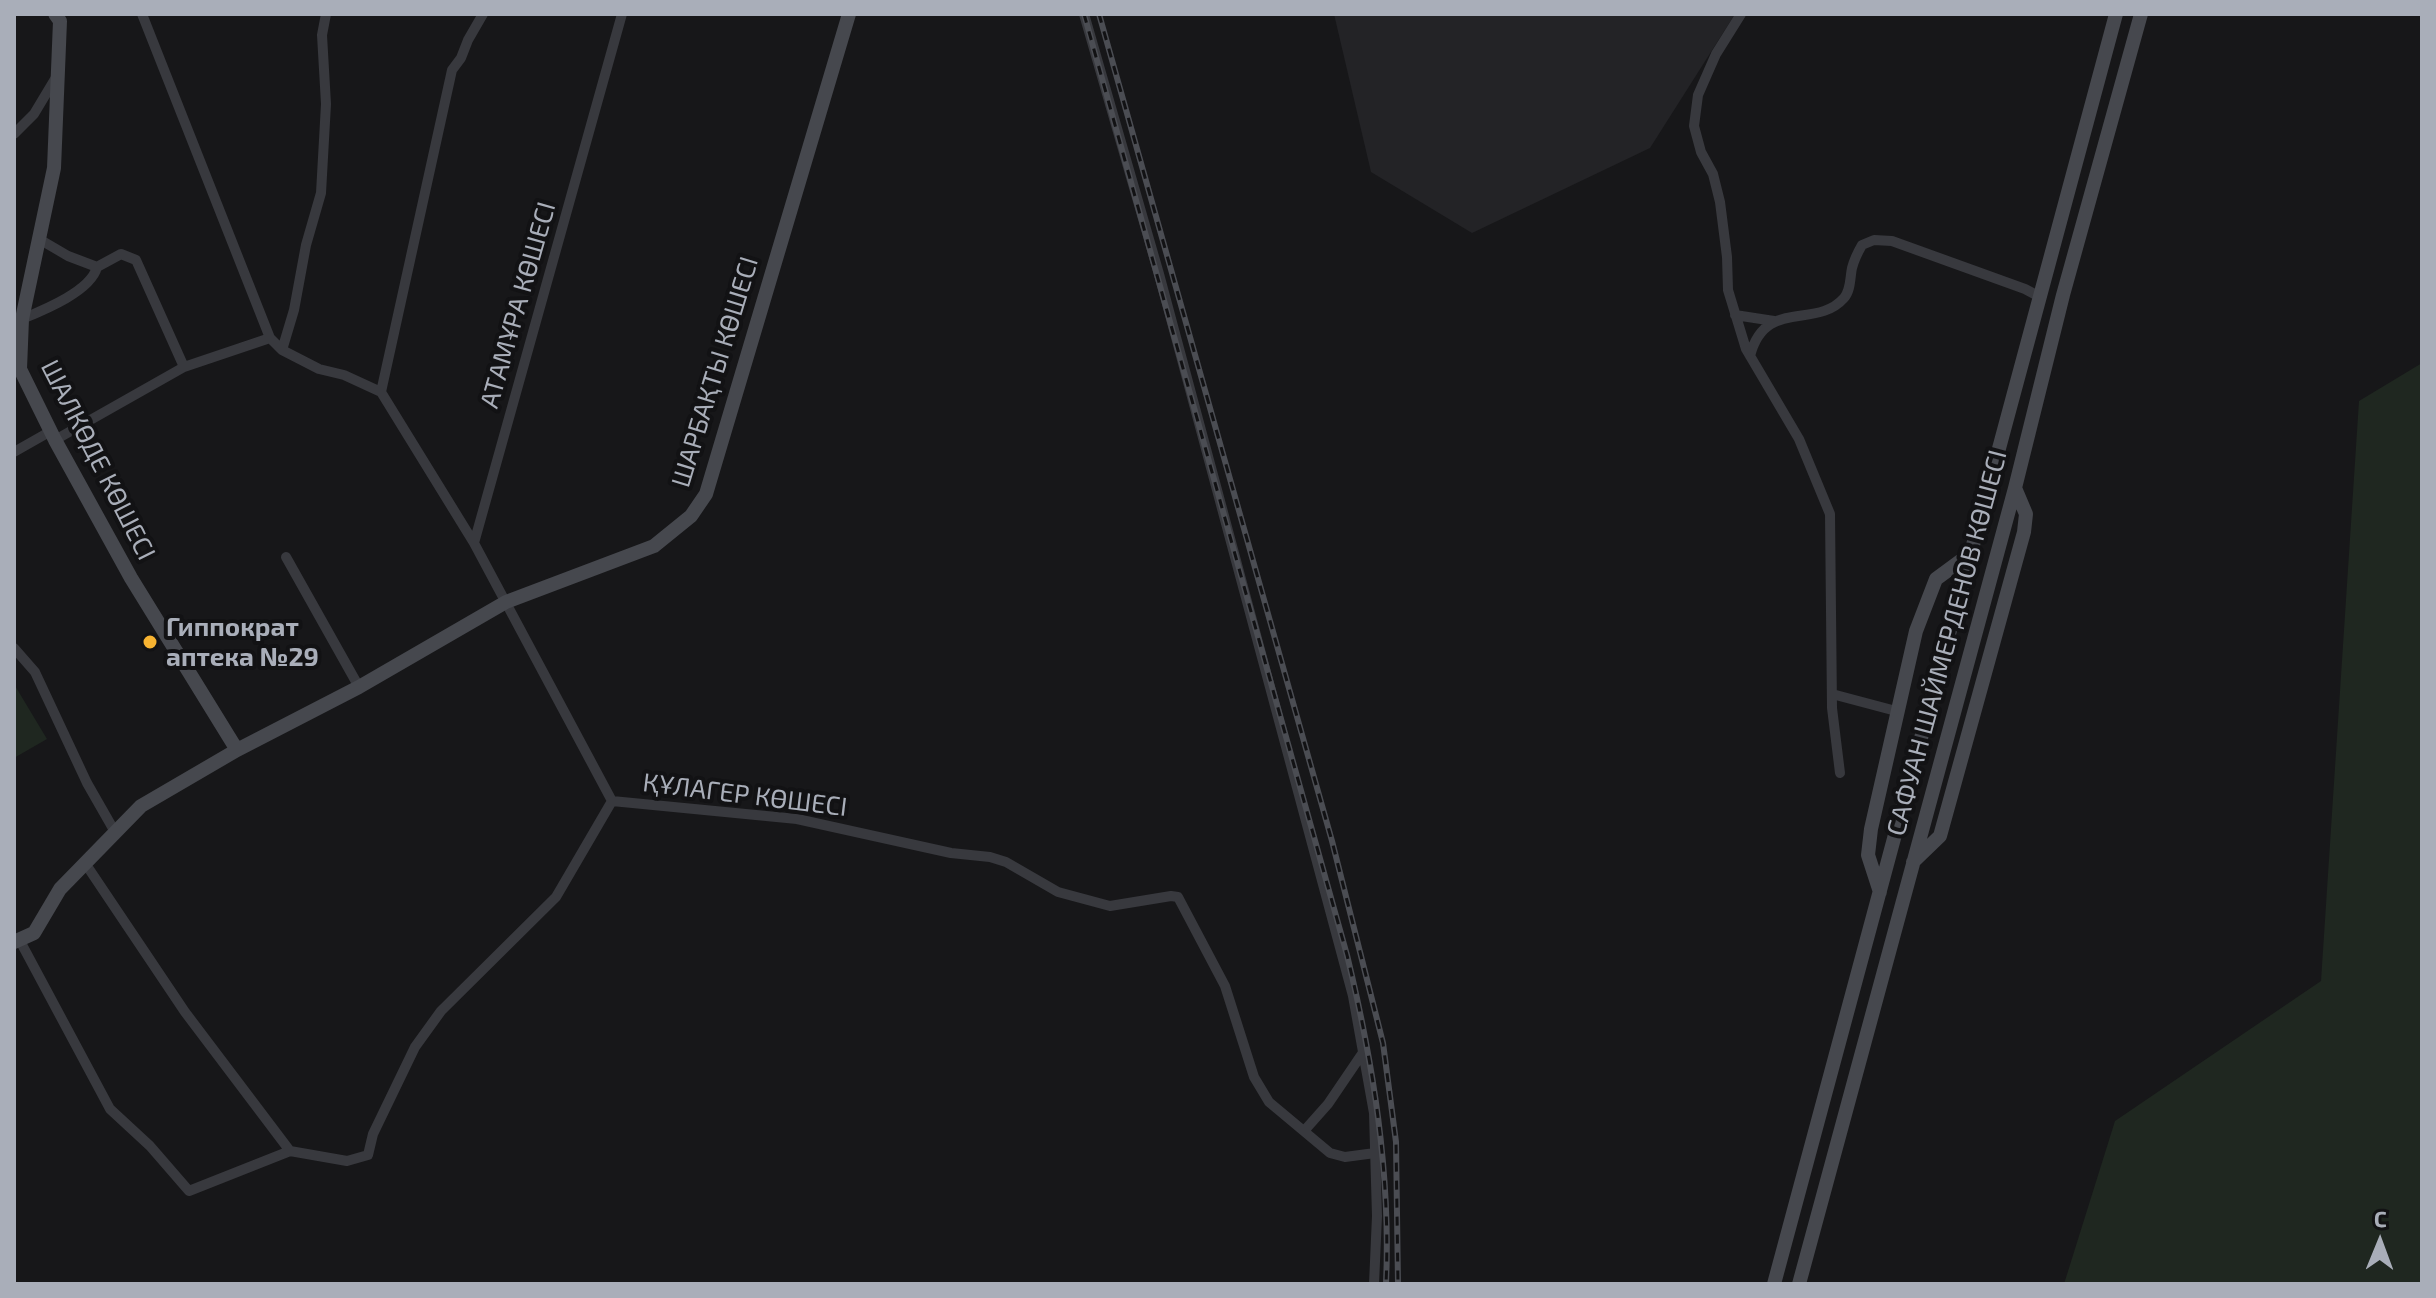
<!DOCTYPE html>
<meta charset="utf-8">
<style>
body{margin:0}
#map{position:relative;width:2436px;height:1298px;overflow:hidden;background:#171719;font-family:"Exo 2",sans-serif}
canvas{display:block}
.frame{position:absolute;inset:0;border:16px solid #a9aeb9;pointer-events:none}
.north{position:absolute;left:2340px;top:1202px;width:80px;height:80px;-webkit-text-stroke:6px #121214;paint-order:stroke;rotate:1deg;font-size:22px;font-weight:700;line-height:32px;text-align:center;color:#a9aeb9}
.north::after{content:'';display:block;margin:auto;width:28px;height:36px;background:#a9aeb9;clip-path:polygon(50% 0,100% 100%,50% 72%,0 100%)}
</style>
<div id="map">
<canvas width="2436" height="1298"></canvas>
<div class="frame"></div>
<div class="north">С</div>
</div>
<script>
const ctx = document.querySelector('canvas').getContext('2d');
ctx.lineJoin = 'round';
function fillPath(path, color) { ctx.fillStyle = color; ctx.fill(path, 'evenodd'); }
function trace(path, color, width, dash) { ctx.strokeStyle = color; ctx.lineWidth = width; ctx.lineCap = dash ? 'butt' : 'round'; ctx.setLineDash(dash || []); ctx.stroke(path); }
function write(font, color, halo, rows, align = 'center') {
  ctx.font = font + ' "Exo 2",sans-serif'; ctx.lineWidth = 8; ctx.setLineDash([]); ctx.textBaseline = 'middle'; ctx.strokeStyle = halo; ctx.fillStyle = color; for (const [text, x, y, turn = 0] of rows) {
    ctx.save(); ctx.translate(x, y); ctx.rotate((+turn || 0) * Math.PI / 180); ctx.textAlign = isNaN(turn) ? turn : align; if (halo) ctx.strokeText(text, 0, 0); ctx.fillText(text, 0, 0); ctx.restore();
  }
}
fillPath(new Path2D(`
 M1334,14H1735L1650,148L1472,233L1371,172Z`), '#232326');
fillPath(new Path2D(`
 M2422,363V1284H2064L2115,1121L2321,981L2359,401Z
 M14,684L47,739L14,758Z`), '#1f2720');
trace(new Path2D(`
 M142,14L270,338
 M622,14L474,543L612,801L797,819L951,853L990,857L1006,862L1058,892L1110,906L1171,896L1178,897L1225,986L1254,1077L1269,1102L1330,1153L1345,1157L1375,1153
 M1084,14L1159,274L1353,996L1374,1113L1377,1216L1374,1284
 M1741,14L1716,54L1698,95L1694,126L1701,152L1713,174L1720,202L1727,257L1728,290L1746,349L1799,439L1830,514L1832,708L1840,773
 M14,134L34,114L55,79
 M39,239L68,256L97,267L121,254L136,260L184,367
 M1735,315L1774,321
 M22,319C44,310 91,291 97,267
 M282,350L319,369L344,375L381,392
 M1750,356C1765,297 1816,330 1844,298C1851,290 1850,277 1852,268C1854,260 1858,252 1862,245L1874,240L1892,241L2025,289L2040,297
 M55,440L184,367L270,338L282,350L294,310L306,245L321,193L326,104L322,35L326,14
 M14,452L51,431
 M474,543L381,392L452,70L461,58L468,40L483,14
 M286,557L359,687
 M14,648L35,672L87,783L115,832
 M1832,694L1896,711
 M19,939L110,1109L150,1146L189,1191L290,1151L185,1012L85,863
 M1304,1131L1328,1104L1364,1051
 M290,1151L347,1161L368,1155L373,1134L415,1047L441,1011L556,897L612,801`), '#38393e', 10);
trace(new Path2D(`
 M55,14L60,21L54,168L22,319L20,369L55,440L131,578L237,750
 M1913,862L1940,836L2024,532L2026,514L2015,488
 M1880,892L1868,855L1871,829L1916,631L1936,579L1970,554
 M14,942L34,933L60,889L141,806L237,750L359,687L506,602L654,546L691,516L706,494L849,14
 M1774,1284L2116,14
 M1799,1284L2015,488L2063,295L2141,14`), '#46484e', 14);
const rail = new Path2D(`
 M1084,14L1347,955C1373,1062 1391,1173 1386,1284
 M1099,14L1332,841L1383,1043L1396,1142L1398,1284`);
trace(rail, '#4b4d53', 6);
trace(rail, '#121214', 3, [9]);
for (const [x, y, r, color] of [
 [150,642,8,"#f7b331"]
]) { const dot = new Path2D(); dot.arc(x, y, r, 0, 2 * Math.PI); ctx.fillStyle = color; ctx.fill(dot); trace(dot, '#121214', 3); }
write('26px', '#a9aeb9', '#121214', [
 ["АТАМҰРА КӨШЕСІ",518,305,-74],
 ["ШАРБАҚТЫ КӨШЕСІ",715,372,-73],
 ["ШАЛКӨДЕ КӨШЕСІ",98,460,63],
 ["САФУАН ШАЙМЕРДЕНОВ КӨШЕСІ",1947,643,-75],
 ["ҚҰЛАГЕР КӨШЕСІ",745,795,7]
]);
write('bold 26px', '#a9aeb9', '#121214', [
 ["Гиппократ",166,627],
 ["аптека №29",166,657]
], 'left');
</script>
